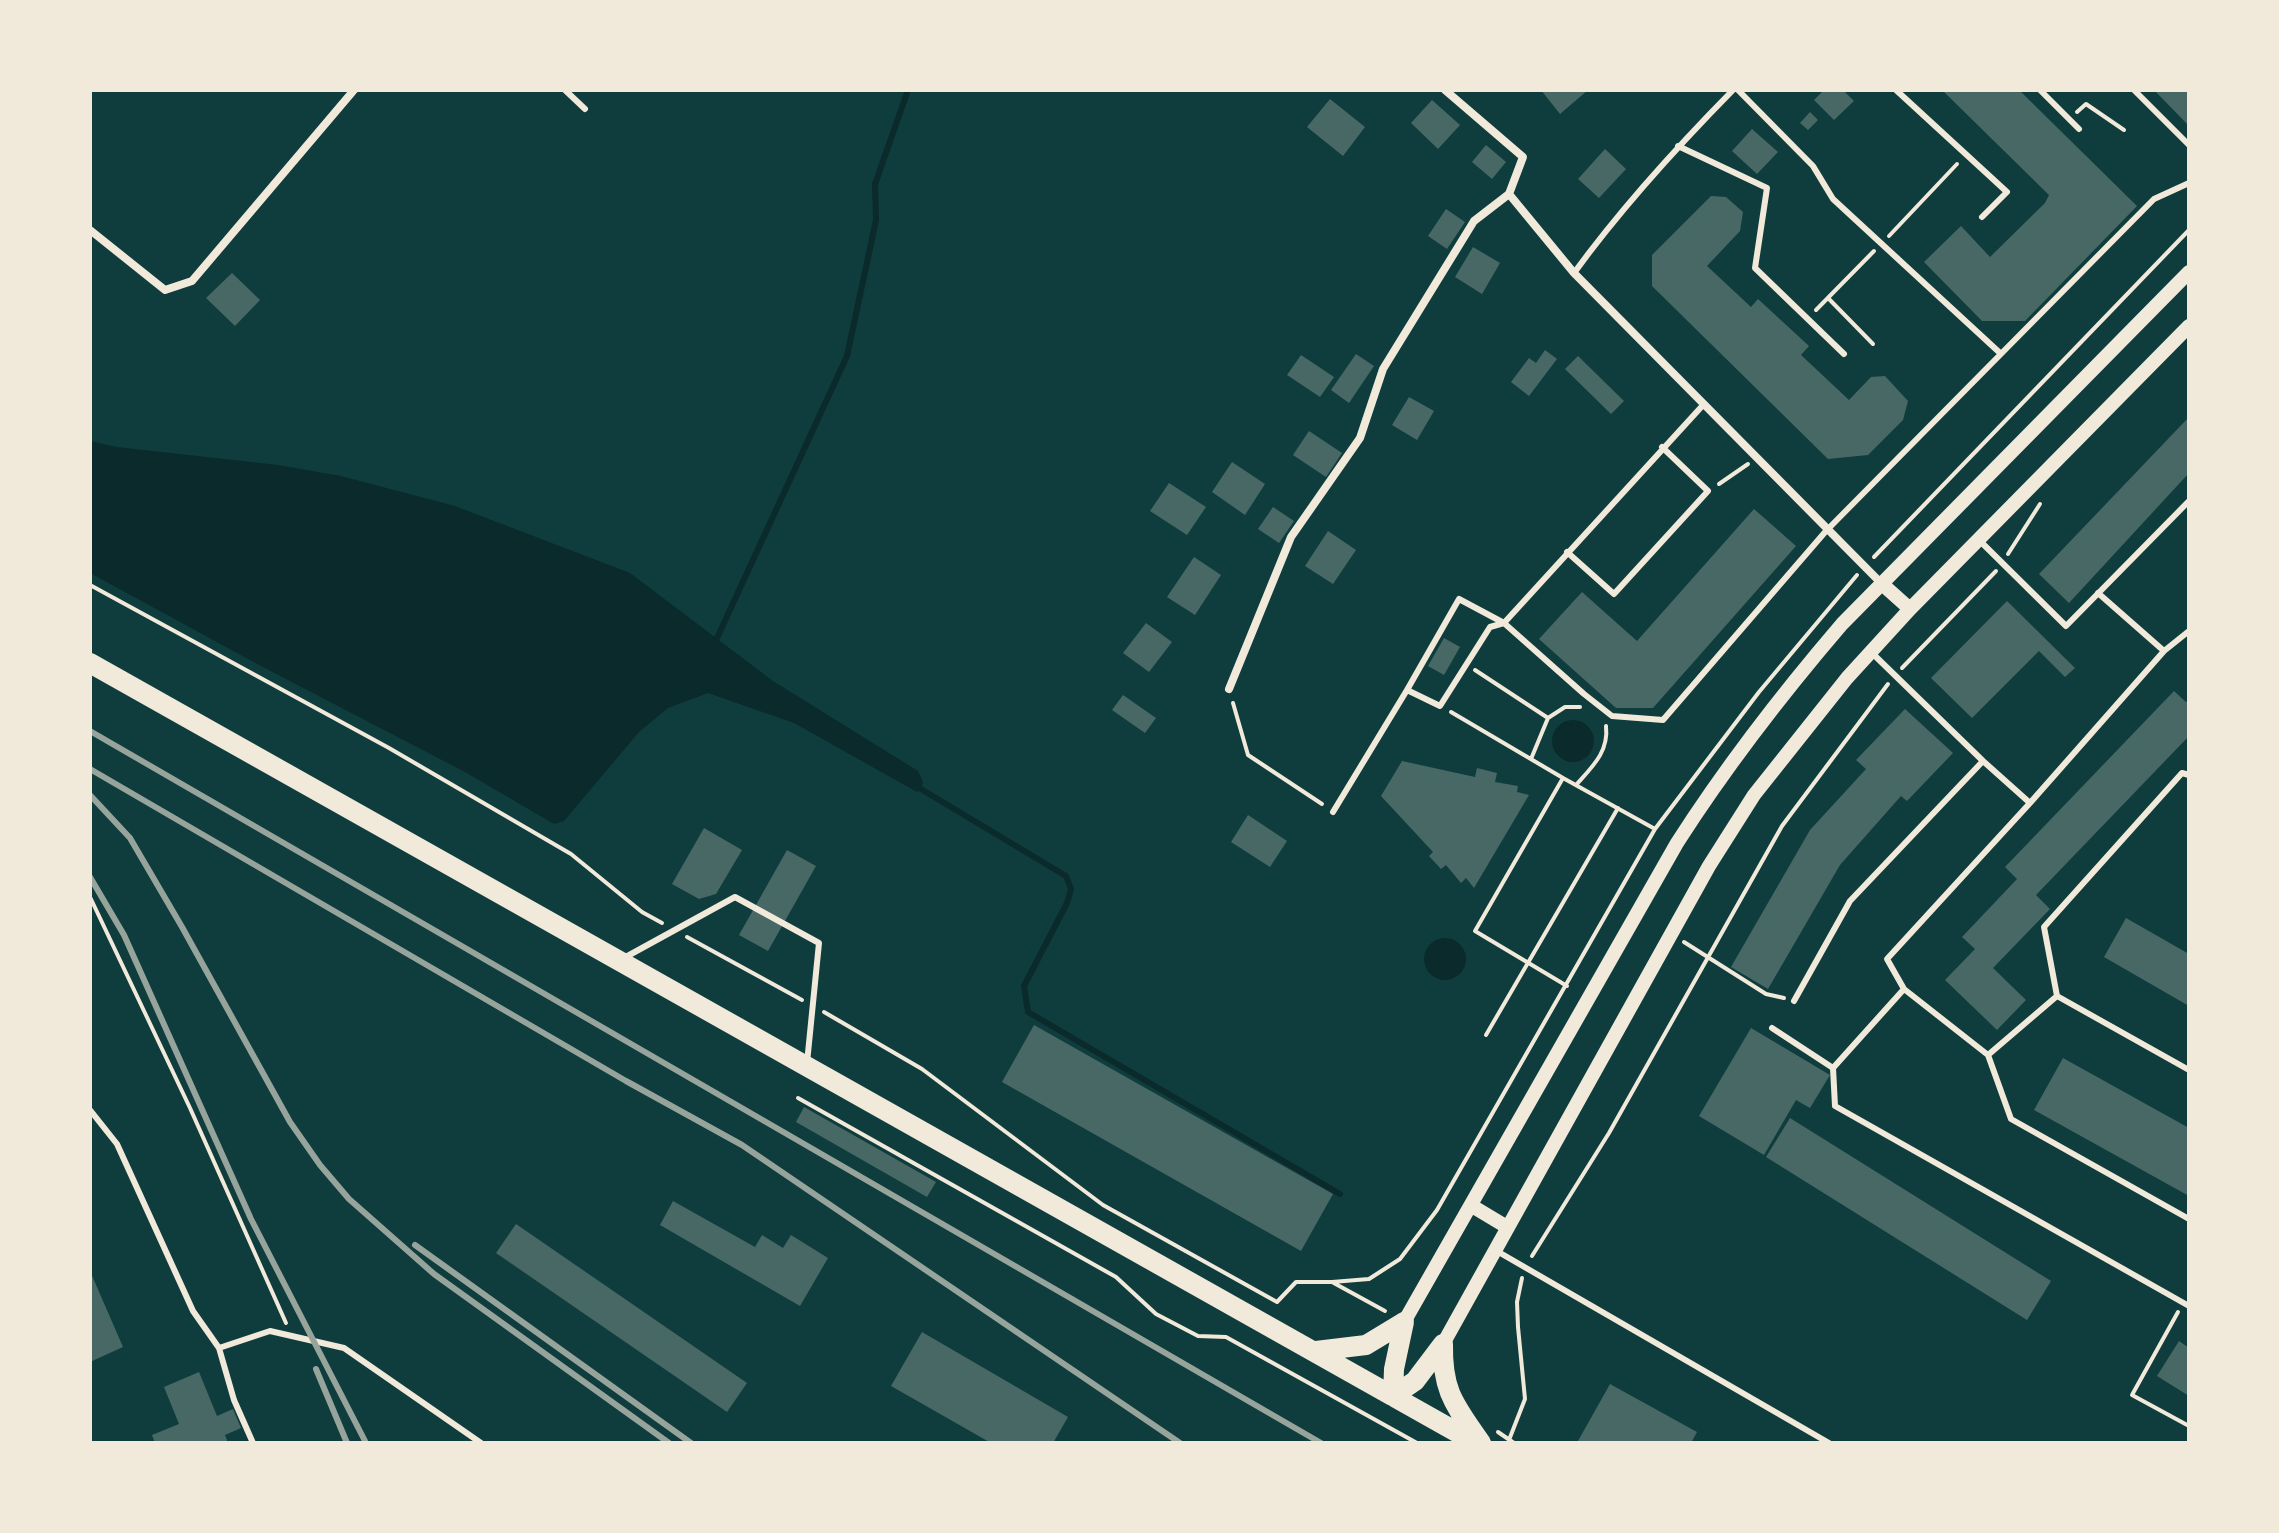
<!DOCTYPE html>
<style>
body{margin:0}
#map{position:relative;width:2279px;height:1533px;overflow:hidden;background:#0f3d3e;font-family:"Source Serif 4",serif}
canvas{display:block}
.frame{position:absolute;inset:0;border:92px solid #f1e9da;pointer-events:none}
</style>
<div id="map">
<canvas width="2279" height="1533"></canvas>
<div class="frame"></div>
</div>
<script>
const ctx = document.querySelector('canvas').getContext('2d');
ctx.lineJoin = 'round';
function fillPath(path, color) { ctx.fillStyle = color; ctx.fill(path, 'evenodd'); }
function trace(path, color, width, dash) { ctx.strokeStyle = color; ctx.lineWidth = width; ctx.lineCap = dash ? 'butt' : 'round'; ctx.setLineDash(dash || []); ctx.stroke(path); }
fillPath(new Path2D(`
 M90,441L117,447L278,465L341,476L455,506L630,573L773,681L918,771L923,782L921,789L917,792L794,723L708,693L668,708L639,732L564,821L554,824L465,772L261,666L90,573Z
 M1552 741a21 21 0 1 1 42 0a21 21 0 1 1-42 0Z
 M1424 959a21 21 0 1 1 42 0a21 21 0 1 1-42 0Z`), '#0a2a2b');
trace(new Path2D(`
 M717,638L847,356L876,220L875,184L908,90
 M921,789L1066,876L1071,889L1067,903L1024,986L1028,1012L1340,1194`), '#0a2a2b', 6);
fillPath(new Path2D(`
 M1541,90H1588L1560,114Z
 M1824,90H1843L1854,101L1834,120L1814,100Z
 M1942,90H2019L2137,206L2025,321H1982L1924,262L1961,226L1990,257L2045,203L2049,195Z
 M2154,90H2189V126Z
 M1330,99L1365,127L1343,156L1307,127Z
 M1432,100L1460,125L1438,149L1411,123Z
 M1810,112L1818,120L1808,130L1800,123Z
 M1752,129L1778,152L1757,174L1732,151Z
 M1486,145L1506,162L1492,179L1472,162Z
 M1605,149L1626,169L1599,198L1578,179Z
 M1711,196L1726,197L1743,212L1740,231L1707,266L1751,307L1758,299L1809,346L1801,355L1849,400L1871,377L1885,376L1908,401L1903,420L1868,455L1828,459L1652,286V255Z
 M1446,209L1465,222L1447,249L1428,236Z
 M1473,247L1500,263L1482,294L1455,277Z
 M232,273L260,300L235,326L206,298Z
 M1545,350L1557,359L1529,396L1511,382L1529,358L1536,363Z
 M1356,354L1374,366L1349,403L1331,390Z
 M1301,355L1334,377L1320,397L1287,375Z
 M1578,356L1624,401L1611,414L1565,369Z
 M1409,397L1434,411L1417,440L1392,425Z
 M2189,417V473L2069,603L2039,574Z
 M1309,431L1342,453L1326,477L1293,455Z
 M1232,462L1265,484L1245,515L1212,492Z
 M1169,483L1206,507L1187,535L1150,511Z
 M1273,507L1294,521L1279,543L1258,529Z
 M1754,509L1796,546L1653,708H1616L1539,639L1582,592L1637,641Z
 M1328,531L1356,550L1333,584L1305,566Z
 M1194,557L1221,575L1195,615L1167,597Z
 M2007,601L2075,668L2065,677L2039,651L1972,718L1931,678Z
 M1146,623L1172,642L1149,672L1123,653Z
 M1444,638L1460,647L1444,675L1428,666Z
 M2174,691L2186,702L2189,699V736L2036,895L2050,909L1993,968L2026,1000L1997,1030L1945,980L1975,949L1962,937L2017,879L2005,867Z
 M1123,695L1156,718L1145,733L1112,710Z
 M1905,709L1953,753L1907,801L1901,796L1840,865L1768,989L1731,967L1810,830L1866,769L1856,760Z
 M1402,761L1475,777L1477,768L1497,773L1495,782L1518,786L1517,792L1529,795L1474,888L1466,878L1461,883L1446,865L1441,869L1429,856L1433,852L1381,796Z
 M1248,815L1287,841L1270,867L1231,842Z
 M704,828L742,850L716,894L699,899L672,884Z
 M787,850L816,866L768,951L739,935Z
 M2126,918L2189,954V1006L2104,957Z
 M1034,1025L1333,1194L1301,1251L1002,1082Z
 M1751,1028L1830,1075L1810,1108L1796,1100L1764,1155L1699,1116Z
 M2063,1058L2189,1128V1196L2034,1110Z
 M804,1107L936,1182L927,1197L796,1122Z
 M1790,1118L2051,1281L2027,1320L1766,1157Z
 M673,1201L755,1247L762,1235L783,1248L791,1235L828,1258L800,1306L660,1225Z
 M516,1224L747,1383L727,1412L496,1253Z
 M90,1271L123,1347L90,1362Z
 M922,1332L1068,1417L1053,1443H991L891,1386Z
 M2179,1341L2189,1348V1396L2157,1376Z
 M199,1372L217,1416L233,1409L241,1428L225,1435L228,1443H155L152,1435L179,1424L164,1387Z
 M1610,1384L1697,1432L1691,1443H1582L1578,1441Z`), '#486865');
trace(new Path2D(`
 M2077,112L2086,104L2124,130
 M1889,236L1957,164
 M1828,298L1873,344
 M1816,310L1874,251
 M1719,484L1748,464
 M2008,554L2040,504
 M1874,557L2189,230
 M90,585L389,748L571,854L642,912L662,923
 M1902,668L1996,571
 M1475,670L1548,718L1565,707H1580
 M1233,703L1248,755L1322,804
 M1451,712L1563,778
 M1531,759L1548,718
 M1576,785C1592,767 1609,752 1606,726
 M90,897L190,1108L286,1323
 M687,937L802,1000
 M1684,942L1766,994L1784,998
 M1567,986L1475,931L1563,778L1655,829
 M824,1012L922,1069L1103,1205L1277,1302L1296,1282H1332L1385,1311
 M1486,1035L1618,808
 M798,1098L1116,1277L1156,1314L1198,1336L1226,1337L1417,1443
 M1532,1256L1609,1133L1782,826L1888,684
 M1332,1282L1369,1279L1400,1259L1437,1210L1655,829L1759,692L1857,575
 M2178,1312L2132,1395L2189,1426
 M1498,1432L1514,1443
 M1509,1440L1525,1399L1518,1327L1517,1302L1522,1278`), '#f1e9da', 4);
trace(new Path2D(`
 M565,90L585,109
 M1738,90L1813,166L1833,199L2000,353
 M1896,90L2007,192L1982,217
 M2040,90L2079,129
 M2134,90L2189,145
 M1678,146L1767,188L1755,268L1844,354
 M1574,273C1622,207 1676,148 1733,90
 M1704,404L1504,623L1584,694L1612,716L1663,720L1826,531L2154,199L2189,183
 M1980,541L2066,626L2189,501
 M1567,552L1614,594L1708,491L1662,447
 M2098,593L2164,651
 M1871,652L1983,761L2030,803L1887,959L1904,989L1988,1055L2057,996L2044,927L2182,773L2189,775
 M1407,690L1459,599L1504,623
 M2030,803L2164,651L2189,631
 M1333,812L1407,690L1440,706L1490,627L1504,623
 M622,959L735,897L819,943L807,1063
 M2057,996L2189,1070
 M1794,1001L1850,901L1983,761
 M1772,1028L1833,1068L1835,1106L2189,1306
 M1988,1055L2011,1119L2189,1219
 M1833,1068L1904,989
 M90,1110L117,1144L193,1311L219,1348L234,1400L253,1443
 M1495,1250L1829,1443
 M219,1348L270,1331L344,1348L481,1443`), '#f1e9da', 6);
trace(new Path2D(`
 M1445,90L1523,157L1509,194
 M90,230L165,290L192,281L354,90
 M1229,689L1291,537L1360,438L1383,369L1474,221L1509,194L1574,273L1881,583`), '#f1e9da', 8);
trace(new Path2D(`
 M1881,583L1910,609
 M1472,1206L1507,1227
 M1404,1322L1677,843C1727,765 1782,694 1842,624L2189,272
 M1443,1344L1709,866L1754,795L1847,678L1910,609L2189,326`), '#f1e9da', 14);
trace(new Path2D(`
 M90,663L1476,1443
 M1443,1344C1442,1392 1455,1405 1481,1443
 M1316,1351L1366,1345L1404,1322
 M1393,1396L1394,1369L1404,1322
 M1393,1396L1415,1381L1443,1344`), '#f1e9da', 20);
trace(new Path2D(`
 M90,731L1321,1443
 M90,769L626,1081L742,1145L1180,1443
 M90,795L130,838L182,927L290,1122L320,1165L349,1199L434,1274L669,1443
 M90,877L124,935L251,1219L366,1443
 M415,1245L691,1443
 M316,1369L347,1443`), '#97a49c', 6);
</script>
